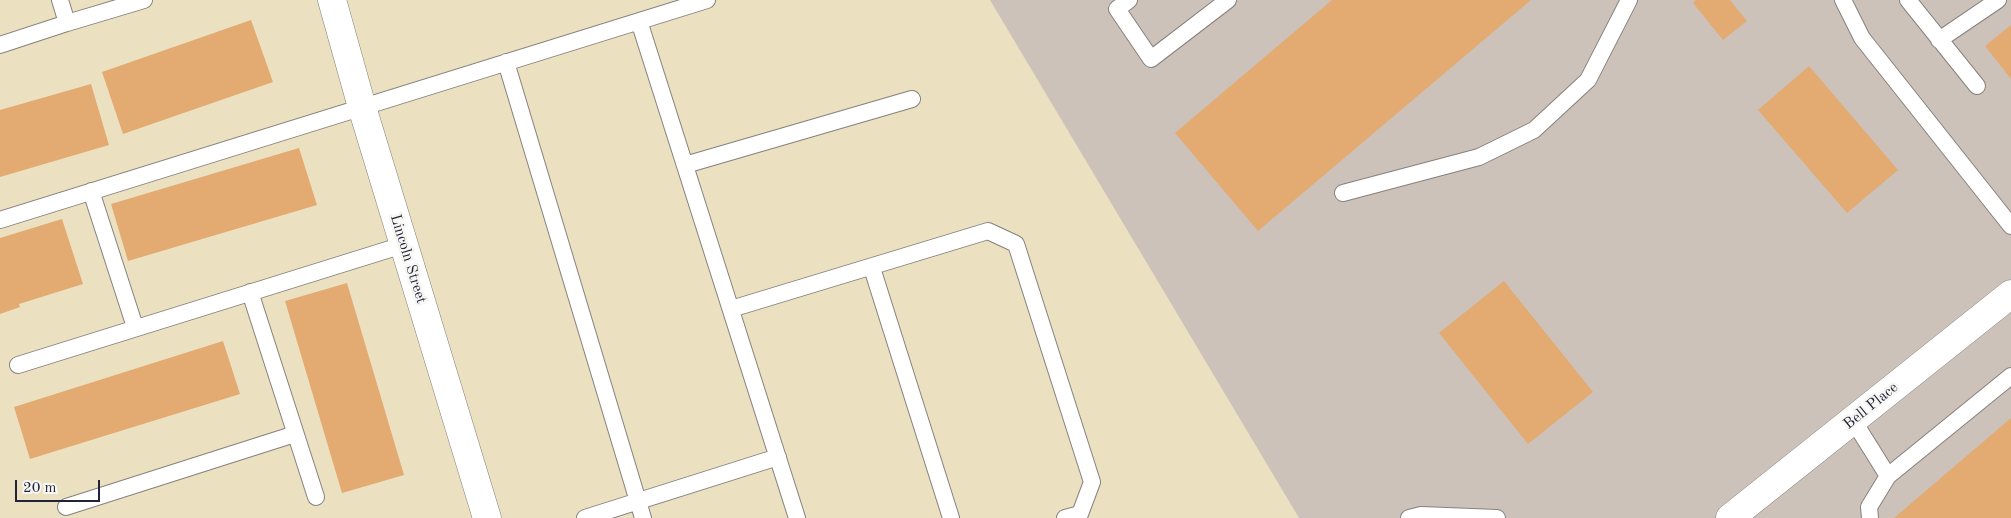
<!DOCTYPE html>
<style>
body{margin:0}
#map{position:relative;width:2011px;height:518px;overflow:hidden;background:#ebe0c0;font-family:"Old Standard TT",serif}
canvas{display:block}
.scale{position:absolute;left:15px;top:480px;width:85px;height:22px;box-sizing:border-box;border:2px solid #22223b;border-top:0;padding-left:6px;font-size:15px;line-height:18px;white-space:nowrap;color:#22223b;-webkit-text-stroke:4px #f6f6f2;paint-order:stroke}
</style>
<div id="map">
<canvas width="2011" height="518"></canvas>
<div class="scale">20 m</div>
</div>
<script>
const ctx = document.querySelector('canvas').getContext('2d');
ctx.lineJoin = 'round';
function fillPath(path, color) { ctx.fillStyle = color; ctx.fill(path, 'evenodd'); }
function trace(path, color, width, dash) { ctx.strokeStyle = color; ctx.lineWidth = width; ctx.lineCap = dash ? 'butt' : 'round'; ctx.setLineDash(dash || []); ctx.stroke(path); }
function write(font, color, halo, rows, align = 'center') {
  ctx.font = font + ' "Old Standard TT",serif'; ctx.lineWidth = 5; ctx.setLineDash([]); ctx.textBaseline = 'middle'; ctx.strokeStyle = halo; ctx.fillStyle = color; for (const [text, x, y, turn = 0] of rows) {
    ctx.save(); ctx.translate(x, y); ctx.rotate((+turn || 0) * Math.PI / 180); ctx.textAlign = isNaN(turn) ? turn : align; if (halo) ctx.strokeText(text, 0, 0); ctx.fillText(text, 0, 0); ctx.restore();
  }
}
fillPath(new Path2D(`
 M990,0H2011V518H1299Z`), '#ccc2b9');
fillPath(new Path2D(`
 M1332,0H1531L1258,231L1175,133Z
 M1696,0H1730L1747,21L1723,40L1693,3Z
 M251,20L273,82L123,134L102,72Z
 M2011,25V79L1985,46Z
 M1809,66L1898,170L1847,213L1758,110Z
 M91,84L109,145L0,177V110Z
 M299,148L317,205L128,261L111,204Z
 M62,219L83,284L19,304L20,307L0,314V238Z
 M1504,281L1593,392L1528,444L1439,333Z
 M347,283L404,475L342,493L285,301Z
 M223,341L240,394L30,459L14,407Z
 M2011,418V518H1894Z`), '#e3ab72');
const lane = new Path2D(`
 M1129,0L1117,9L1151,59L1228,0
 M1843,0L1862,38L2011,226
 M1908,0L1977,86
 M639,21L797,518
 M67,23L144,0
 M1939,40L1998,0
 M0,45L67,23L60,0
 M506,62L643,518
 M685,165L912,99
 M91,191L135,327
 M1343,193L1479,157L1534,130L1588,80L1629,0
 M0,220L707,0
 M872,268L951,518
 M250,292L316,497
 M731,309L988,231L1016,244L1092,482L1080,514L1065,518
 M18,365L403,245
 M1853,420L1888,476
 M66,507L295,434
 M585,518L778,457
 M1409,518L1421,515L1497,518
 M1870,518L1869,507L1888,476L2011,376`);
const street = new Path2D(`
 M332,0L362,107L487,518
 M1730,518L2011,294`);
trace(lane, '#86817e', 18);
trace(street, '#86817e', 29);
trace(lane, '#fff', 16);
trace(street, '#fff', 28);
write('15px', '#22223b', '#f6f6f2', [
 ["Lincoln Street",408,259,73],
 ["Bell Place",1871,406,-39]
]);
</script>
